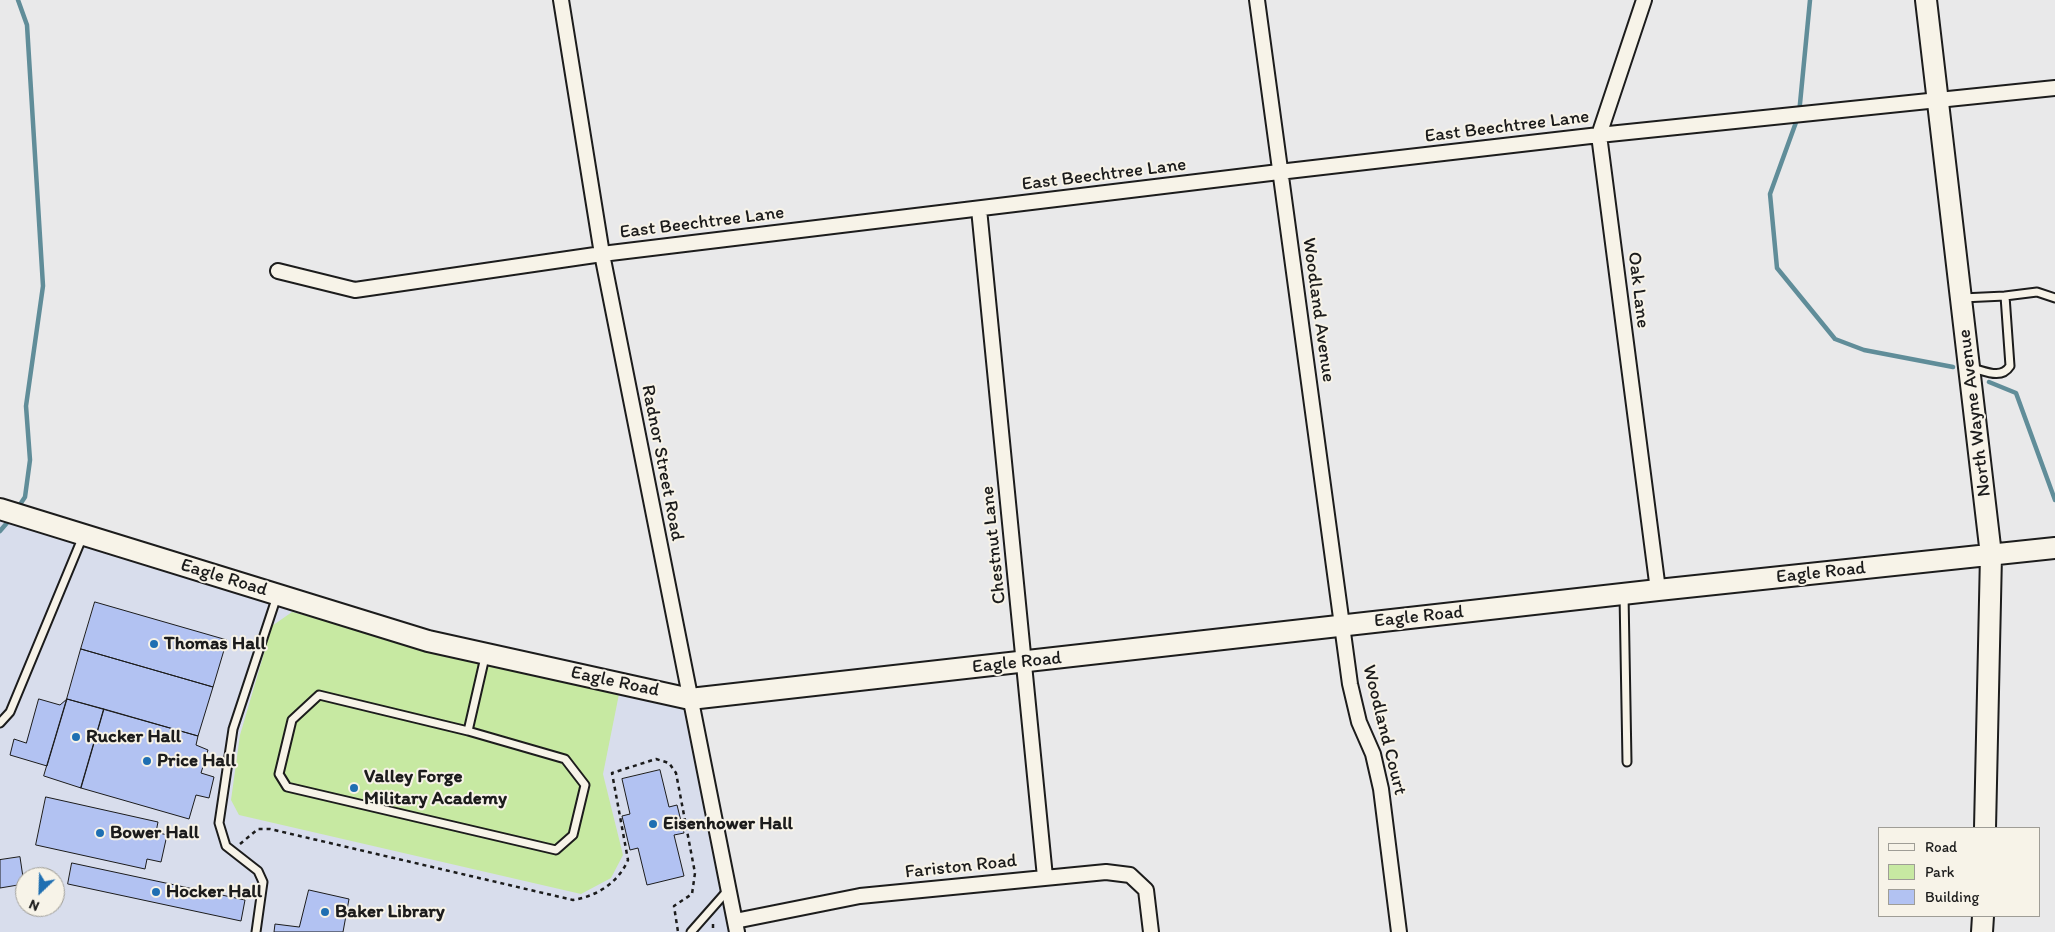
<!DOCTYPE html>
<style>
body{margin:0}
#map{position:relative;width:2055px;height:932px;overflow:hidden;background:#e9e9ea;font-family:Itim,sans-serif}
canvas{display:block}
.legend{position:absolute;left:1878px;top:827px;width:162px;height:90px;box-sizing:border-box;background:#f7f3e8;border:1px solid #9f9d96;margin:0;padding:6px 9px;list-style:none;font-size:15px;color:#1c1c1c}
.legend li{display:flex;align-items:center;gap:10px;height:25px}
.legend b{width:25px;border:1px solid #9f9d96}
.north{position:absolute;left:15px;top:867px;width:50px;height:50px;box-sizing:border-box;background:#f7f3e8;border:1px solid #9f9d96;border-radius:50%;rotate:204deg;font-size:14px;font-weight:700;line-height:20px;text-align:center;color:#1c1c1c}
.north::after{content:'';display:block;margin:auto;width:18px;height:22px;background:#1f6fb2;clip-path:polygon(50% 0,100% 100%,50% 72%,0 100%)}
</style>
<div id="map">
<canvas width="2055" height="932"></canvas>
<ul class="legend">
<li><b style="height:6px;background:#f7f3e8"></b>Road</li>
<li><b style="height:14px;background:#c7e9a2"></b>Park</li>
<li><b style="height:14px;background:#b2c2f2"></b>Building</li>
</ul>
<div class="north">N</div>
</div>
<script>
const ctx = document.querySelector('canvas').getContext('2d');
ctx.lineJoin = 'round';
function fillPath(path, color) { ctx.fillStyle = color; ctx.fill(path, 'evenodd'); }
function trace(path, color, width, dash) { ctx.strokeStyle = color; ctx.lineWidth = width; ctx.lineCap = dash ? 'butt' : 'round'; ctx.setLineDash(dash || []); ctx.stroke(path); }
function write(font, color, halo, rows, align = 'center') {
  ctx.font = font + ' Itim,sans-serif'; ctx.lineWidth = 4; ctx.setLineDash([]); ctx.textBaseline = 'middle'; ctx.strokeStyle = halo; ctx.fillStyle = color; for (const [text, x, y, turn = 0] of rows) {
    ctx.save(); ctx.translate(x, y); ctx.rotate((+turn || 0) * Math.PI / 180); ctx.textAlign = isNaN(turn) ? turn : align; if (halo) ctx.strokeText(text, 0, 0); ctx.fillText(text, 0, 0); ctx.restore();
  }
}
fillPath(new Path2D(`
 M0,509L277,594L690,699L737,932H0ZM25,877H55V907H25Z`), '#d8ddec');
fillPath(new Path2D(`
 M292,612L619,694L603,774L623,855L611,878L581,894L239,815L231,800L240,735L272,626Z`), '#c7e9a2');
trace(new Path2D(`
 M1810,0L1799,114L1770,194L1777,268L1835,339L1864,350L1953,367
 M1989,382L2016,393L2055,500
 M17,509L25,497L30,460L26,406L43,286L27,25L18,0
 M0,531L12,517`), '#608d99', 4.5);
const building = new Path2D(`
 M95,602L227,640L213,687L81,649Z
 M81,649L213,687L198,736L67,699Z
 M39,699L60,705L67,699L47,766L10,755L14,739L26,743Z
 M67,699L104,709L81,788L44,776Z
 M104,709L198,736L196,745L208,750L201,773L214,777L209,798L196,795L189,819L81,788Z
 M660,770L669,807L677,805L684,833L674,835L684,876L647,885L638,848L630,850L622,816L630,814L622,779Z
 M46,797L158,822L156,832L167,835L161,862L147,859L145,869L36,845Z
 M20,857L24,884L0,888V860Z
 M72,863L245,900L241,921L68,884Z
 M309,890L349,899L343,932H274L275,924L299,927Z`);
fillPath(building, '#b2c2f2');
trace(building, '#1c1c1c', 1);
const lane = new Path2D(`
 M2005,296L2037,292L2055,298
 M1962,298L2005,296L2010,366C2001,380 1985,371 1972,368
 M1624,594L1627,762
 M0,723L10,712L83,536
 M468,731L565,759L585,785L573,835L556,850L287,787L279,774L292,720L319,695L468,731L485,657
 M256,932L263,882L258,871L226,846L219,823L233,729L277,596
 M691,932L728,890`);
const street = new Path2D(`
 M561,0L602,254L737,932
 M1257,0L1350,684L1359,722L1373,754L1381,789L1399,932
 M1644,0L1599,135L1658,590
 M979,209L1045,877
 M278,271L355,290L602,254L1279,172L1599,135L2055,88
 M735,921L860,896L1106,872L1130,875L1146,890L1151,932`);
const secondary = new Path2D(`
 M1926,0L1991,555L1985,828
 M0,509L428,641L690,699L1658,590L2055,548
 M1982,932L1983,916`);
trace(lane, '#1c1c1c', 11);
trace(street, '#1c1c1c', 18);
trace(secondary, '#1c1c1c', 24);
trace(new Path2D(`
 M240,844L258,829H270L573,900C597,896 618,883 628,860L612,773L656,759L669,763L676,773L695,873L692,894L674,906L678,932
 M713,924V932`), '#1c1c1c', 2.5, [4, 4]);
trace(lane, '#f7f3e8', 7);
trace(street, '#f7f3e8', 14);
trace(secondary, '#f7f3e8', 20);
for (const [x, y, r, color] of [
 [154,644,5,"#1f6fb2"],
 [76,737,5,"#1f6fb2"],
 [147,761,5,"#1f6fb2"],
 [354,788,5,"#1f6fb2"],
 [653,824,5,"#1f6fb2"],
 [100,833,5,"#1f6fb2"],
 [156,892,5,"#1f6fb2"],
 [325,912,5,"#1f6fb2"]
]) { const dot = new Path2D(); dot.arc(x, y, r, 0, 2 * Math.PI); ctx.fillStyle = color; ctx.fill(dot); trace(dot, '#f7f3e8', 2); }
write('19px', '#1c1c1c', '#f7f3e8', [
 ["East Beechtree Lane",1507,127,-7],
 ["East Beechtree Lane",1104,175,-7],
 ["East Beechtree Lane",702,223,-7],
 ["Oak Lane",1638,290,83],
 ["Woodland Avenue",1318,310,82],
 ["North Wayne Avenue",1975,413,-97],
 ["Radnor Street Road",662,463,79],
 ["Chestnut Lane",994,545,-96],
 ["Eagle Road",1821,573,-6],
 ["Eagle Road",224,578,17],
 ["Eagle Road",1419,617,-6],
 ["Eagle Road",1017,663,-6],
 ["Eagle Road",615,682,12],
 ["Woodland Court",1384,730,76],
 ["Fariston Road",961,867,-6]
]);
write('bold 19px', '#1c1c1c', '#f7f3e8', [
 ["Thomas Hall",164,644],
 ["Rucker Hall",86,737],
 ["Price Hall",157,761],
 ["Valley Forge",364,777],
 ["Military Academy",364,799],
 ["Eisenhower Hall",663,824],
 ["Bower Hall",110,833],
 ["Hocker Hall",166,892],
 ["Baker Library",335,912]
], 'left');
</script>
